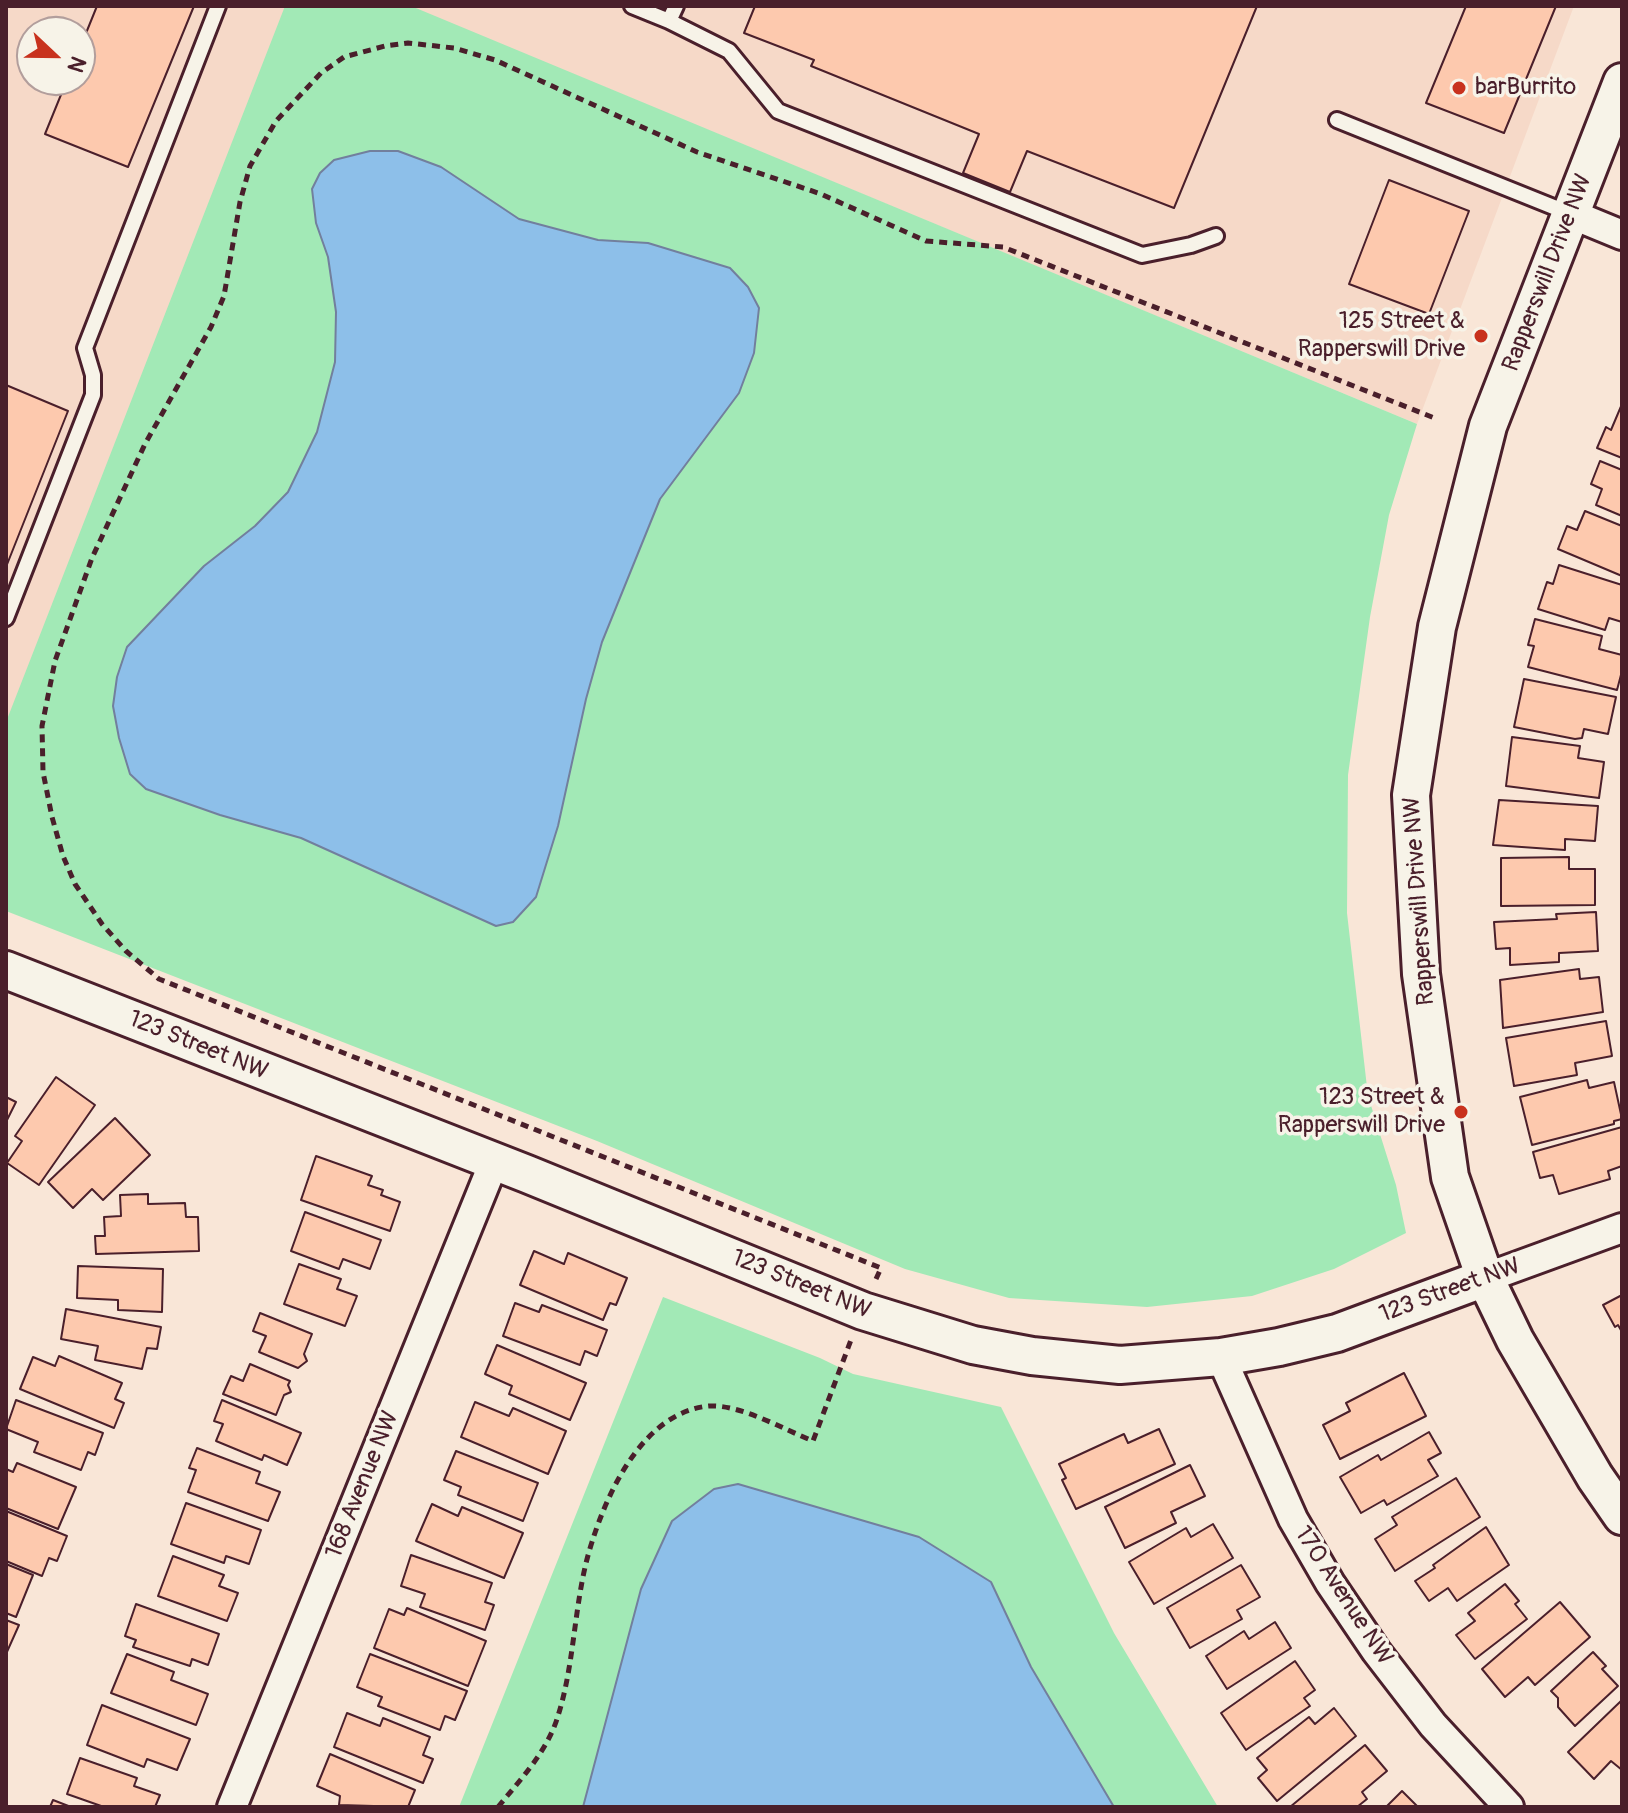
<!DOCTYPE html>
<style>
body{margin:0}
#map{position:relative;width:1628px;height:1813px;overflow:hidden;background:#f9e6d7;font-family:Pangolin,sans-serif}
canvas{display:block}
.frame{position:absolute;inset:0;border:8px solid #4a1f2b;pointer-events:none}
.north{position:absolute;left:16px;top:16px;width:80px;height:80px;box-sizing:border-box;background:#f7f3e8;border:2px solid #b29e9c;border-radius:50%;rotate:112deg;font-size:22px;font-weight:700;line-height:32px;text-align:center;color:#4a1f2b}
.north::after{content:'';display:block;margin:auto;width:28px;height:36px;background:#c8321e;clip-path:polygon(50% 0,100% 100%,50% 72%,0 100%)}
</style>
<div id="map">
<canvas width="1628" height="1813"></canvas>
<div class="frame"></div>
<div class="north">N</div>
</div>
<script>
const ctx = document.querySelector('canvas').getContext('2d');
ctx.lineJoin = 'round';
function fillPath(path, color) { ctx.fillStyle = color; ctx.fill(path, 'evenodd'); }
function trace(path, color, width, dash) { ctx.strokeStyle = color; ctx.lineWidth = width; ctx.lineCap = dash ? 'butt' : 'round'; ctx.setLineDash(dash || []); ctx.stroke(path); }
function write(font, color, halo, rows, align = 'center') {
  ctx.font = font + ' Pangolin,sans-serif'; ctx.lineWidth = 7; ctx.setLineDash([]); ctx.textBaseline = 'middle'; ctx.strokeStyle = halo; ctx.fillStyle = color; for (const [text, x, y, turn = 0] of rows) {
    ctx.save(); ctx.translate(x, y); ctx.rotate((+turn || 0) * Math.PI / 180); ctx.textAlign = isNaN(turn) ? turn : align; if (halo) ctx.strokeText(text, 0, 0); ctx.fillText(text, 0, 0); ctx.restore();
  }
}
fillPath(new Path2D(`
 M6,6H300L6,766ZM32,32H80V80H32Z
 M409,6H1574L1417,424Z`), '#f6d9c8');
fillPath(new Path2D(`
 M285,6H411L1417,424L1389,515L1370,617L1348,775L1347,913L1368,1096L1396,1185L1406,1233L1334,1269L1252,1296L1147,1307L1009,1298L905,1269L597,1141L6,911V722Z
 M663,1297L820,1358L853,1374L1001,1407L1114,1633L1218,1807H1114L1031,1667L991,1582L919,1537L738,1484L641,1590L583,1807H459Z`), '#a2e9b6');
const water = new Path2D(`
 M370,151H398L441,167L519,219L598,240L648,243L730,268L748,287L759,308L754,353L739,393L660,499L602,642L586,699L558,826L536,897L513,922L496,926L301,838L220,815L146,789L130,774L119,738L113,706L117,677L127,647L204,566L255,526L288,492L317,432L335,362L336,312L328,257L316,223L312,189L320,173L334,160Z
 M738,1484L919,1537L991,1582L1031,1667L1114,1807H583L641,1589L672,1521L714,1489Z`);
fillPath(water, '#8dbfe9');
trace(water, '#727f9d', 2);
const building = new Path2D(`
 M97,6H194L128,167L45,134L67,80H80V48Z
 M755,6H1257L1174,208L1027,151L1010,192L963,173L979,134L811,66L814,60L744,33Z
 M1466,6H1556L1504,133L1426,103Z
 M1389,180L1469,211L1429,314L1349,284Z
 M6,385L68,411L6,567Z
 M1622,404V458L1597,448L1606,427L1611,430Z
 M1600,461L1622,470V516L1596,505L1602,489L1591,484Z
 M1585,511L1622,526V576L1558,549L1567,526L1577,530Z
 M1559,565L1622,585V622L1609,618L1605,630L1538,609L1547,582L1553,584Z
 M1535,619L1602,636L1599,649L1622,655V671L1617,690L1528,667L1534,646L1528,645Z
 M1524,679L1616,697L1608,734L1584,729L1582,738L1575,739L1514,727Z
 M1512,737L1580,746L1578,758L1604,762L1599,798L1506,786Z
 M1499,800L1598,806L1595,841L1565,839V850L1493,845Z
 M1569,857V869H1595V905L1501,906V858Z
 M1596,912L1598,951L1559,953V962L1510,965V948L1496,949L1494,922L1557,919L1556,914Z
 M1579,969L1580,979L1599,977L1603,1012L1503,1028L1500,980Z
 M1606,1021L1612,1056L1575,1063L1577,1075L1514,1086L1506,1038Z
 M56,1077L95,1105L39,1185L7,1163L22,1141L15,1136Z
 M1587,1080L1589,1088L1614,1082L1622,1119L1614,1121V1124L1532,1145L1520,1097Z
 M6,1097L16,1102L6,1122Z
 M115,1118L150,1155L103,1200L92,1189L73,1208L48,1182Z
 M1622,1127V1166L1608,1171L1610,1179L1559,1194L1553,1175L1540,1178L1533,1152Z
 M316,1156L372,1176L368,1185L383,1190L381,1195L400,1202L390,1231L301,1200Z
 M148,1194V1204L185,1203L186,1217H198L199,1251L96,1254L95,1236H105L104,1217L121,1216L120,1195Z
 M305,1212L381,1240L370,1269L343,1259L339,1269L291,1251Z
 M534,1251L564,1264L568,1253L627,1278L616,1305L610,1303L603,1320L520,1285Z
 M299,1264L341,1279L337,1289L357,1296L345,1326L284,1304Z
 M78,1266L163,1269L162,1312L118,1310V1300L77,1298Z
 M1622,1295V1332L1618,1325L1615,1327L1603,1305Z
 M515,1303L539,1312L542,1305L607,1330L597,1356L585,1351L580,1365L503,1336Z
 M66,1309L161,1327L157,1349L147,1348L142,1369L95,1360L98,1346L61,1339Z
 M260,1313L312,1334L304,1354L307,1361L298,1368L259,1352L266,1336L253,1331Z
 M497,1345L586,1383L570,1420L509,1394L512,1386L485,1374Z
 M59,1356L122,1383L115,1399L124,1403L114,1428L20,1389L33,1357L55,1366Z
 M250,1364L290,1381L288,1385L291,1392L284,1395L276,1415L223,1394L231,1376L243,1381Z
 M1404,1373L1426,1416L1340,1459L1323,1425L1350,1411L1346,1403Z
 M16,1400L103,1433L95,1455L88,1452L81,1470L34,1452L38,1442L6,1429Z
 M222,1400L301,1433L287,1465L264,1455L262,1460L216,1441L223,1424L214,1421Z
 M475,1402L509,1416L513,1408L566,1431L548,1474L461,1437Z
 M1159,1429L1175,1464L1076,1509L1062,1480L1066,1478L1059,1464L1124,1434L1128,1443Z
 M1429,1432L1441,1453L1428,1460L1438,1476L1387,1505L1384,1500L1361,1513L1340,1477L1378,1455L1381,1460Z
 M197,1448L260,1472L256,1483L280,1492L268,1521L188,1492L196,1470L189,1468Z
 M456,1451L538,1483L523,1521L458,1495L461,1487L444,1480Z
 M17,1463L76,1487L58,1529L6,1508V1469L13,1472Z
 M1190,1465L1205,1496L1171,1512L1176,1523L1125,1548L1105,1507Z
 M1456,1478L1480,1517L1395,1571L1375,1539L1397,1525L1392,1517Z
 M186,1503L261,1530L249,1564L226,1556L224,1563L171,1544Z
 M432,1504L458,1516L462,1507L523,1533L504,1578L416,1541Z
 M6,1511L67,1536L57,1561L49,1558L42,1576L6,1561Z
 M1213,1524L1233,1558L1154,1604L1129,1562L1186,1528L1191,1537Z
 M1486,1527L1509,1565L1457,1601L1448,1588L1429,1601L1415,1581L1435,1568L1433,1565Z
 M411,1555L492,1583L485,1602L494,1605L485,1630L420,1607L425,1594L401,1586Z
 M173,1556L224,1575L219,1586L238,1593L227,1621L158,1596Z
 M6,1564L33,1575L16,1617L6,1613Z
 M1241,1565L1260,1597L1237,1610L1242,1619L1190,1648L1167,1608Z
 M1505,1584L1519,1601L1515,1604L1527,1619L1475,1659L1456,1635L1475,1621L1468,1613Z
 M1560,1602L1590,1637L1535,1685L1528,1677L1505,1697L1482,1669Z
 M136,1604L219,1634L208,1665L192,1659L190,1666L133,1647L136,1640L125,1636Z
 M407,1608L486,1641L468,1686L374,1648L389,1609L404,1615Z
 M6,1620L19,1625L6,1654Z
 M1275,1622L1291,1648L1227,1689L1206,1656L1244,1631L1249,1639Z
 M1593,1652L1606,1666L1602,1669L1618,1686L1575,1726L1558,1707V1698L1551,1691Z
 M127,1654L174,1672L171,1680L208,1694L196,1725L111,1693Z
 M370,1654L467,1691L455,1720L445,1716L440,1730L378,1706L382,1697L357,1687Z
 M1295,1661L1315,1690L1304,1698L1310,1706L1246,1750L1221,1713Z
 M1622,1700V1770L1611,1761L1594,1779L1568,1752Z
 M102,1705L190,1739L177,1770L147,1759L144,1767L87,1745Z
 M1334,1708L1356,1736L1277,1801L1258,1778L1267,1770L1257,1758L1309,1717L1315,1724Z
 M347,1713L380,1726L383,1718L430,1737L423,1755L433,1759L423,1783L334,1747Z
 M1365,1745L1387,1771L1362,1792L1367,1799L1357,1807H1290Z
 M330,1754L415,1790L408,1807L339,1805L340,1796L317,1786Z
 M80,1758L137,1778L134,1786L160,1795L155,1807H104L67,1794Z
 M1402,1791L1418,1807H1386Z
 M53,1800L71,1807H50Z`);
fillPath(building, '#fdc9ae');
trace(building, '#4a1f2b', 2);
const service = new Path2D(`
 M632,6L669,21
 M676,6L669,21L729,51L778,111L1142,255L1191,245L1216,236
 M1337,120L1571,214
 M6,618L93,395V375L85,348L218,6`);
const minor = new Path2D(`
 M1571,214L1622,235
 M1485,1278L1622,1228
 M1221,1357L1293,1519L1330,1583L1376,1651L1433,1725L1509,1807
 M232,1807L494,1162`);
const tertiary = new Path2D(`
 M1622,82L1488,426L1437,627L1411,795L1421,974L1450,1177L1485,1278L1515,1340L1595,1477L1622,1516
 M6,970L527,1174L863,1311L973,1345L1032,1356L1120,1365L1221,1357L1279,1347L1337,1333L1485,1278`);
trace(service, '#4a1f2b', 20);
trace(minor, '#4a1f2b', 34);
trace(tertiary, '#4a1f2b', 42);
trace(new Path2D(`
 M876,1279L881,1268L159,979L126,951L102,924L75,884L63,856L52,817L43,772L42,726L55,661L92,558L145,444L211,327L224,296L240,202L250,166L276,121L321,73L344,57L385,46L408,43L454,48L495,60L697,152L821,194L926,241L1003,247L1437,419
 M498,1807C520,1780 544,1755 556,1722C576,1664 573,1600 592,1542C609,1488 645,1412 709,1406C740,1404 785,1430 813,1441L851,1340`), '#4a1f2b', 5, [8, 6]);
trace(service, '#f7f3e8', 14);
trace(minor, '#f7f3e8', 28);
trace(tertiary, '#f7f3e8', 36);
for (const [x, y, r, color] of [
 [1459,88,8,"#c8321e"],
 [1481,336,8,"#c8321e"],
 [1461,1112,8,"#c8321e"]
]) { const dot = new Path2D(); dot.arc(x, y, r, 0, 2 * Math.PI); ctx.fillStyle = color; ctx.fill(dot); trace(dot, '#f7f3e8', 3); }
write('24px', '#4a1f2b', '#f7f3e8', [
 ["barBurrito",1475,88,"left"],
 ["125 Street &",1465,322],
 ["Rapperswill Drive",1465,350],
 ["123 Street &",1445,1098],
 ["Rapperswill Drive",1445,1126]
], 'right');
write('24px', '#4a1f2b', '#f7f3e8', [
 ["Rapperswill Drive NW",1548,273,-69],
 ["Rapperswill Drive NW",1420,901,-94],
 ["123 Street NW",198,1046,22],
 ["123 Street NW",801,1285,22],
 ["123 Street NW",1450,1291,-20],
 ["168 Avenue NW",363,1485,-68],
 ["170 Avenue NW",1343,1596,57]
]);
</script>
